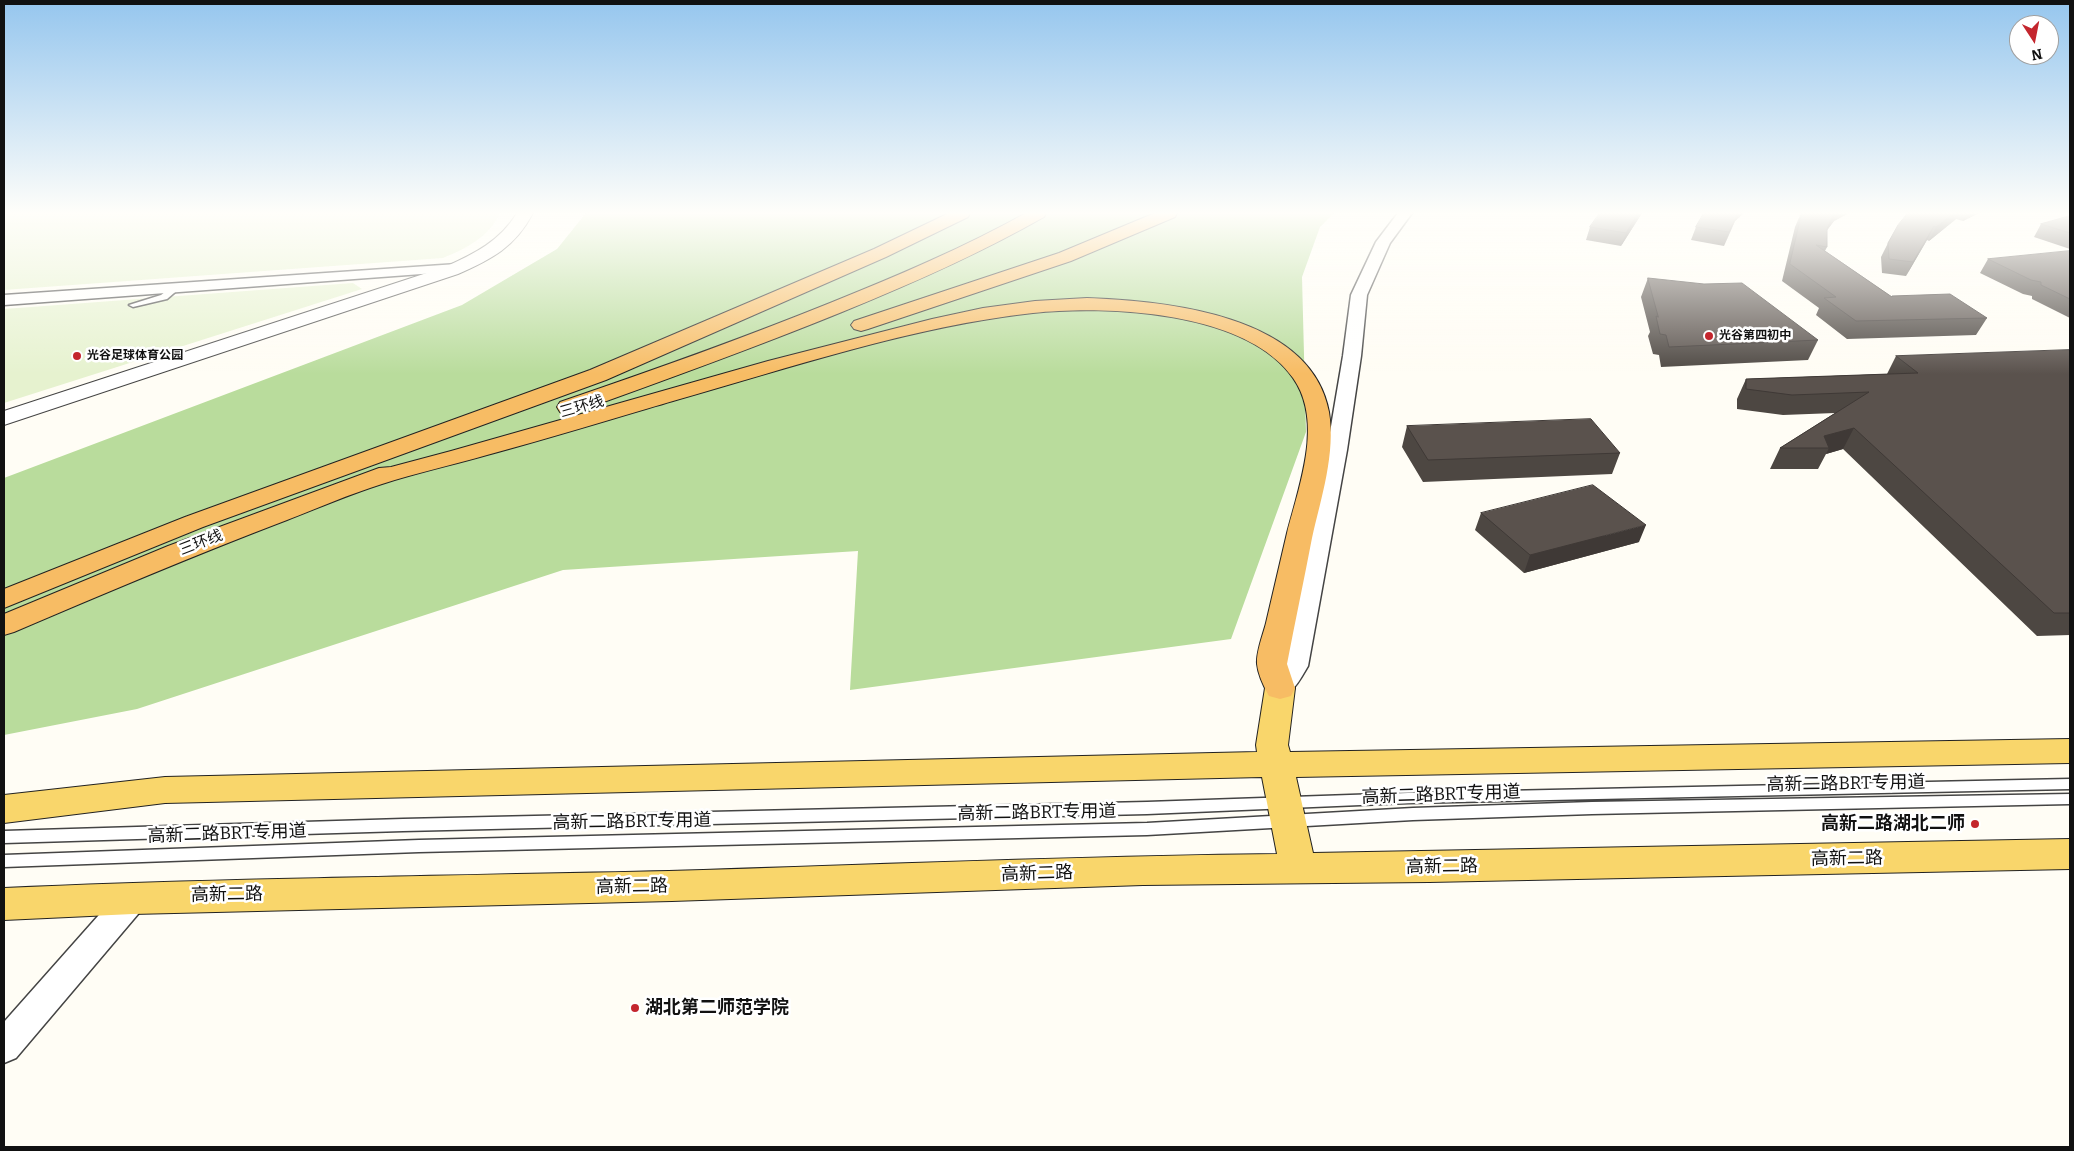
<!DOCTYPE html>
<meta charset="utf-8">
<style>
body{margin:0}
#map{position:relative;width:2074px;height:1151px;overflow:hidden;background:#fffdf5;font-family:Bitter,serif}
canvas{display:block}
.frame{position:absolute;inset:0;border:5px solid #111;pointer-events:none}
.north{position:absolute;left:2009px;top:15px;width:50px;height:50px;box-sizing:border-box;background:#fff;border:1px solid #a0a0a0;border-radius:50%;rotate:169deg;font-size:14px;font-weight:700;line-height:20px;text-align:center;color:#111}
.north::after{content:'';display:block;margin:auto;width:18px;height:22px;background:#c4262e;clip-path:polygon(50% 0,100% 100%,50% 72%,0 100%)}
</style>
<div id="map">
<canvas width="2074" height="1151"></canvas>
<div class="frame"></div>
<div class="north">N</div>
</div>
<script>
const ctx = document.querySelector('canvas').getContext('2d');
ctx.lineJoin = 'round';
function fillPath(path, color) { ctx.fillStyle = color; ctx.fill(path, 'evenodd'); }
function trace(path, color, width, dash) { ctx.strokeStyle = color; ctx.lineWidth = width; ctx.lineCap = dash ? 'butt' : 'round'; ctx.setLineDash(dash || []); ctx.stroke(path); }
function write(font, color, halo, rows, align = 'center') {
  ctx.font = font + ' Bitter,"Noto Sans SC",serif'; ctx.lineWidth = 5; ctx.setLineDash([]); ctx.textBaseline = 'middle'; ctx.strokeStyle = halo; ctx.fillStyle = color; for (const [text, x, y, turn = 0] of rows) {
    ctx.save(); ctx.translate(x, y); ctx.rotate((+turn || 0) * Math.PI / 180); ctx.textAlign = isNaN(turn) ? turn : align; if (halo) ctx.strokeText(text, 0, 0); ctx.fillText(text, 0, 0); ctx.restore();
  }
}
fillPath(new Path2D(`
 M586,213H1334L1320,227L1302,277L1306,432L1231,639L850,690L858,551L563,570L137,709L4,735V478L462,305L557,249Z`), '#b9dc9c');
fillPath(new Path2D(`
 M4,213H500C489,237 467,248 443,258L4,290Z
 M353,283L362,289L4,403V309Z`), '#e6f2cf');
const service = new Path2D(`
 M174,285L181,287L167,299L133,307L129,305L161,295Z
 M2070,779V789L1408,803L1147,814L403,831L4,843V831L403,819L1147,802L1408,793Z
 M2070,794V804L1592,814L1413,820L1147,835L419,852L4,867V855L419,840L1147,823L1413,808L1592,802Z`);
const minor = new Path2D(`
 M1398,213H1412L1390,243L1367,295L1361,356L1347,450L1308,666C1299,681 1291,700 1271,694L1267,688L1284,664L1327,450L1343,356L1351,295L1376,242Z
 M457,264L462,265L464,268L462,271L4,305V295Z
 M133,885L144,889L148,898L144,907L16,1058L4,1063V1022L122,889Z`);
const tertiary = new Path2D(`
 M517,213H533C515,247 492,259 458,274L4,425V411L445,267C474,254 500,241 517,213Z`);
const primary = new Path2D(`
 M1280,677L1291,680L1295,688L1288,745L1290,752L2070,739V763L1296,777L1313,853L2070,839V869L1429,882L1143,885L672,901L133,914L4,920V888C226,878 448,876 669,871C872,865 1074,856 1277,854L1262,777L165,803L4,823V795L165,777L1257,752L1256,745L1265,688L1269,680Z`);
const trunk = new Path2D(`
 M949,213H970L968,217L886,257L606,380L203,527L4,608V589L185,517L590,370L874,249Z
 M1026,213H1046L1044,217C979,254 911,284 842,312C754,348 665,380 576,412L568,414L560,412L557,407L560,402C651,371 741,339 830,303C897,276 963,248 1026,213Z
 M1155,213H1177L1175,217L1071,261L868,329L861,331L854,329L851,325L854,321L1059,253Z
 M1087,298C1165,301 1311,314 1329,412C1336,453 1321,498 1312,538C1304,580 1295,622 1287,664L1295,688L1291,696L1280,699L1269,696C1264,687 1258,674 1257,664C1256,652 1263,635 1266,623C1273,593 1280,563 1287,533C1299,486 1324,422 1293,378C1246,311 1107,305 1033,313C914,326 789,368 673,401C611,419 550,438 487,455C452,465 416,473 382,484C350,494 318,508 287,520C195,555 105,593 14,632L4,635V614L168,546L379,468L391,467L451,451L768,361L932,319L983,308L1035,301Z`);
trace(service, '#444', 3);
trace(minor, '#444', 3);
trace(tertiary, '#444', 2);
trace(primary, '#222', 2);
trace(trunk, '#222', 2);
fillPath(service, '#fff');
fillPath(minor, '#fff');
fillPath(tertiary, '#fff');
fillPath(primary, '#f9d66b');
fillPath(trunk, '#f7bc64');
fillPath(new Path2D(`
 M1642,213L1621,246L1586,240L1590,227Z
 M1704,213H1744L1735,221L1724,246L1691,240L1696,227Z
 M1801,213H1849L1834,221L1827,230V247L1825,251L1892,297V296L1987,318L1976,335L1847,339L1816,315L1819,308L1782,281L1795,227Z
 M1908,213H1979L1963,221L1956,219L1929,241L1927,240L1906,276L1882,273L1881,257L1888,243Z
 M2070,216V249L2034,237L2041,224Z
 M2070,251V318L2032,299V296L2023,294L1980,273L1988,259Z
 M1648,278L1818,340L1808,360L1661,367L1659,355L1653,354L1648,336L1650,332L1641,297Z
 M2070,350V635L2037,636L1843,449L1826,454L1818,469H1770L1780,448L1835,413L1783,415L1737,409V399L1746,379L1887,374L1896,356Z
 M1407,426L1620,453L1612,474L1423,482L1402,447Z
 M1481,513L1639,542L1524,573L1475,530Z`), '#4d4742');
fillPath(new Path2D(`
 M1638,213H1642L1621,246L1626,233Z
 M1738,213H1744L1735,221L1724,246Z
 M1835,213H1849L1834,221L1825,233L1832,217Z
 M1954,213H1959L1956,219L1929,241L1936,227Z
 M1967,213H1979L1963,221Z
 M1934,226L1927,240L1906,276L1913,262Z
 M1854,428L1843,449L1826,454L1829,448L1824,436Z
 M1646,525L1639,542L1524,573L1530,555Z`), '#3f3936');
const building = new Path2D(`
 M1600,213H1638L1626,233L1590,227Z
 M1704,213H1738L1729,232L1696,227Z
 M1802,213H1835L1832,217L1827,229V247L1816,245L1892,297V296L1950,294L1987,318L1856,321L1824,298L1836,297L1790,264Z
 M1908,213H1954L1936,227L1934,226L1913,262L1889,259L1888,243L1898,225Z
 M2070,216V233L2041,224Z
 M2070,251V299L2041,285V282L2031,280L1988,259Z
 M1648,278L1704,284L1742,283L1818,340L1669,347L1666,335L1660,334L1656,316L1658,317Z
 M2070,350V613H2054L1854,428L1824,436L1829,448H1780L1869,392L1792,395L1746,389V379L1918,373L1896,356Z
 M1591,419L1620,453L1428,460L1407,426Z
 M1593,485L1646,525L1530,555L1481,513Z`);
fillPath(building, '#5a524d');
trace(building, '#3f3936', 1);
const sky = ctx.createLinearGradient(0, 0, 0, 374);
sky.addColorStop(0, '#95c6ee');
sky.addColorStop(0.57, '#fffefa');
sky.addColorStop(1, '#fffefa00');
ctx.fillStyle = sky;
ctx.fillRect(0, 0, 2074, 374);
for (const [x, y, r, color] of [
 [1709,336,5,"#c4262e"],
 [77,356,5,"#c4262e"],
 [1975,824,5,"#c4262e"],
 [635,1008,5,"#c4262e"]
]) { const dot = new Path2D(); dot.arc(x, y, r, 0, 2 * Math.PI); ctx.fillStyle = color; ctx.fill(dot); trace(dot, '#fff', 2); }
write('bold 12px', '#111', '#fff', [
 ["光谷第四初中",1719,336],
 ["光谷足球体育公园",87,356]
], 'left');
write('15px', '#111', '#fff', [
 ["三环线",582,407,-16],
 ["三环线",201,543,-21]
]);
write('18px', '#111', '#fff', [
 ["高新二路BRT专用道",1846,784,-1],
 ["高新二路BRT专用道",1441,795,-2],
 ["高新二路BRT专用道",1037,813,-1],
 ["高新二路BRT专用道",632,822,-1],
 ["高新二路BRT专用道",227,834,-2],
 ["高新二路",1847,859,-1],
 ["高新二路",1442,867,-1],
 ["高新二路",1037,874,-2],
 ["高新二路",632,887,-1],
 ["高新二路",227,895,-1]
]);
write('bold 18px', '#111', '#fff', [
 ["高新二路湖北二师",1965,824],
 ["湖北第二师范学院",645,1008,"left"]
], 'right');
</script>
